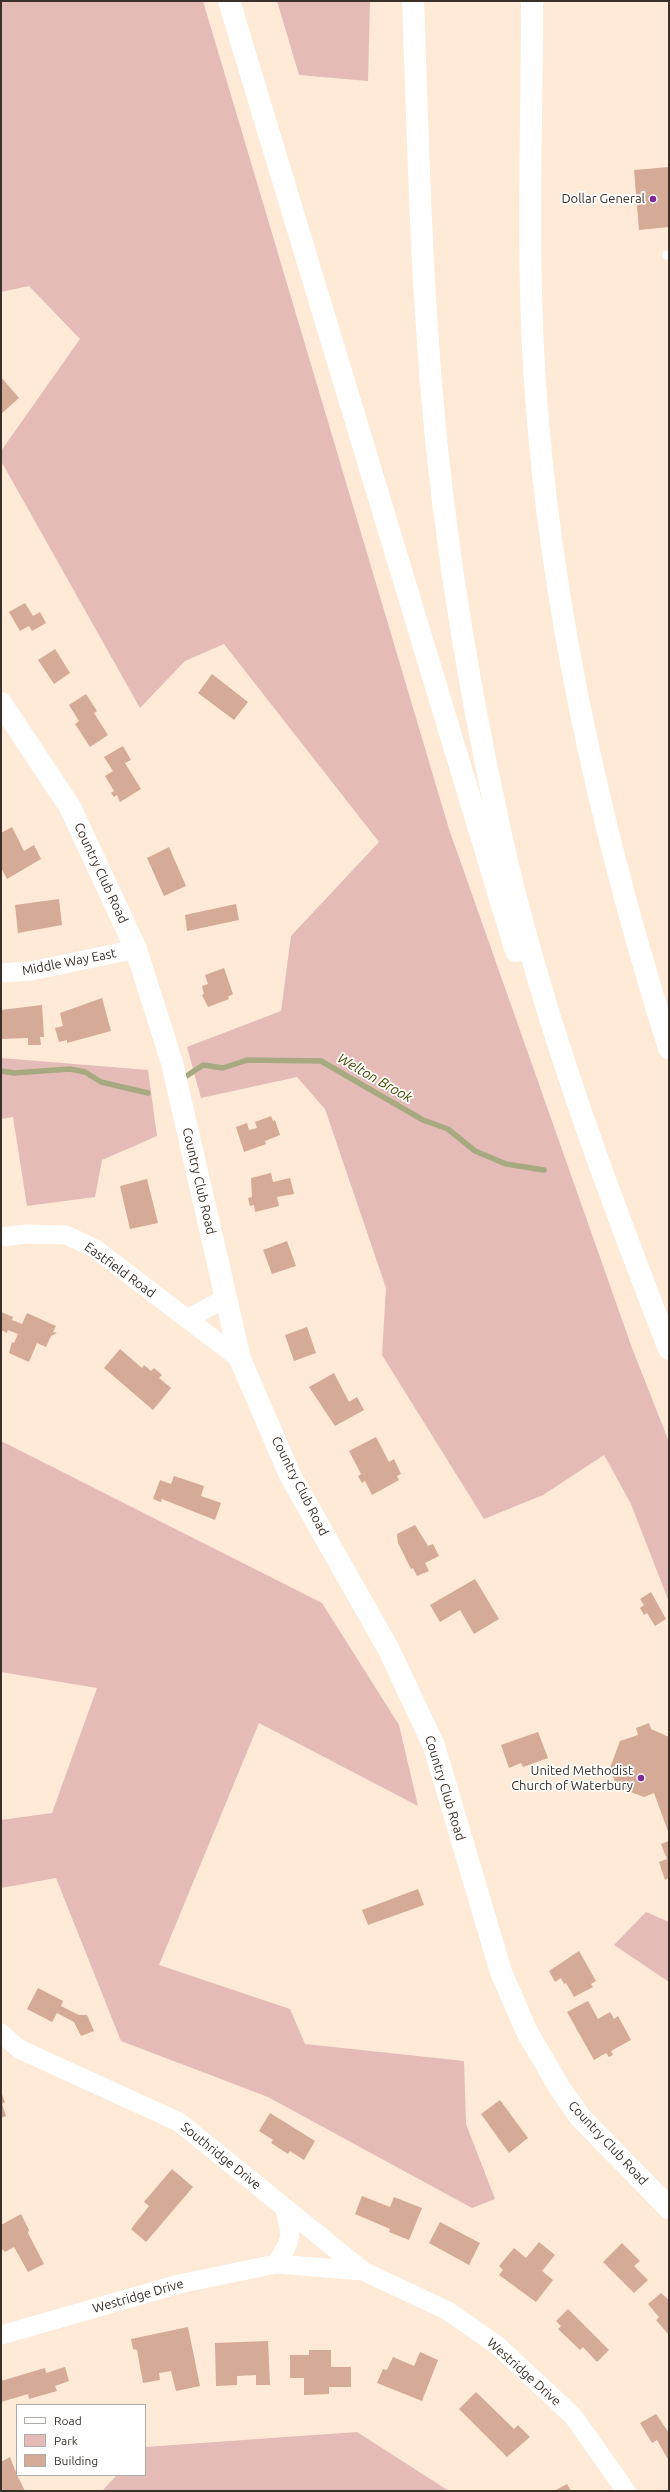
<!DOCTYPE html>
<style>
body{margin:0}
#map{position:relative;width:670px;height:2492px;overflow:hidden;background:#feead6;font-family:Ubuntu,sans-serif}
canvas{display:block}
.frame{position:absolute;inset:0;border:2px solid #383029;pointer-events:none}
.legend{position:absolute;left:16px;top:2404px;width:130px;height:72px;box-sizing:border-box;background:#fff;border:1px solid #afaca9;margin:0;padding:5px 7px;list-style:none;font-size:12px;color:#383029}
.legend li{display:flex;align-items:center;gap:8px;height:20px}
.legend b{width:20px;border:1px solid #afaca9}
</style>
<div id="map">
<canvas width="670" height="2492"></canvas>
<div class="frame"></div>
<ul class="legend">
<li><b style="height:5px;background:#fff"></b>Road</li>
<li><b style="height:11px;background:#e5bbb7"></b>Park</li>
<li><b style="height:11px;background:#d5aa96"></b>Building</li>
</ul>
</div>
<script>
const ctx = document.querySelector('canvas').getContext('2d');
ctx.lineJoin = 'round';
function fillPath(path, color) { ctx.fillStyle = color; ctx.fill(path, 'evenodd'); }
function trace(path, color, width, dash) { ctx.strokeStyle = color; ctx.lineWidth = width; ctx.lineCap = dash ? 'butt' : 'round'; ctx.setLineDash(dash || []); ctx.stroke(path); }
function write(font, color, halo, rows, align = 'center') {
  ctx.font = font + ' Ubuntu,sans-serif'; ctx.lineWidth = 3.5; ctx.setLineDash([]); ctx.textBaseline = 'middle'; ctx.strokeStyle = halo; ctx.fillStyle = color; for (const [text, x, y, turn = 0] of rows) {
    ctx.save(); ctx.translate(x, y); ctx.rotate((+turn || 0) * Math.PI / 180); ctx.textAlign = isNaN(turn) ? turn : align; if (halo) ctx.strokeText(text, 0, 0); ctx.fillText(text, 0, 0); ctx.restore();
  }
}
fillPath(new Path2D(`
 M1,1H203L449,829L632,1348L669,1442V1602L631,1504L604,1455L543,1495L484,1519L382,1355L386,1288L325,1109L297,1077L201,1098L187,1047L281,1011L291,936L379,842L224,644L185,661L140,708L1,461V451L80,339L29,286L1,292Z
 M277,1H370L368,81L299,75Z
 M1,1058L148,1070L157,1136L102,1160L95,1197L27,1206L13,1117L1,1119Z
 M1,1441L322,1603L399,1725L418,1806L259,1723L159,1965L290,2009L305,2044L464,2061L466,2124L495,2199L472,2208L268,2097L121,2041L56,1878L1,1888V1820L52,1813L97,1688L1,1672Z
 M646,1912L669,1922V1982L614,1945Z
 M357,2432L449,2491H102L117,2475H145V2447Z`), '#e5bbb7');
trace(new Path2D(`
 M1,1071L14,1073L70,1069L85,1072L101,1082L148,1093
 M185,1077L203,1065L223,1068L247,1060L321,1061L423,1120L448,1129L475,1151L506,1164L544,1170`), '#a7aa81', 5.5);
fillPath(new Path2D(`
 M669,167V227L639,230L634,170Z
 M1,377L19,398L1,414Z
 M25,603L33,616L40,612L46,623L32,631L29,626L20,631L9,612Z
 M55,649L70,673L54,684L38,660Z
 M212,674L248,702L234,720L198,693Z
 M86,694L97,711L94,713L108,735L90,747L75,724L79,721L69,705Z
 M123,746L131,760L125,763L141,789L120,802L117,795L114,797L111,793L114,791L105,776L113,771L104,757Z
 M12,827L24,851L34,845L41,859L7,879L1,868V833Z
 M169,847L186,886L164,896L147,858Z
 M59,899L62,925L18,933L15,905Z
 M236,904L239,920L187,931L185,915Z
 M224,968L233,994L228,997L229,999L208,1007L202,995L204,994L202,986L208,984L205,975Z
 M102,998L111,1031L67,1043V1040L59,1042L55,1028L63,1026L60,1013Z
 M42,1005L44,1037H40L41,1045H28V1038L1,1039V1010Z
 M271,1116L273,1121L275,1120L280,1135L265,1141L266,1144L244,1152L236,1127L247,1123L249,1130L257,1128L255,1122Z
 M271,1173L273,1182L290,1178L294,1194L277,1197L279,1206L255,1212L254,1205L250,1206L248,1198L252,1197L251,1178Z
 M147,1179L158,1223L130,1229L120,1186Z
 M287,1241L296,1266L272,1274L263,1250Z
 M1,1312L13,1317L12,1320L22,1324L27,1313L56,1326L53,1332L57,1333L51,1336L46,1347L37,1343L29,1362L9,1353L12,1342L14,1343L18,1334L8,1330L7,1333L1,1330Z
 M307,1327L316,1353L294,1361L285,1335Z
 M120,1349L142,1368L144,1365L151,1371L154,1368L162,1375L159,1378L171,1388L153,1410L104,1368Z
 M334,1373L349,1402L357,1397L364,1410L335,1426L309,1387Z
 M376,1437L389,1462L394,1459L401,1474L397,1476L399,1480L372,1495L365,1481L362,1483L358,1476L361,1474L349,1451Z
 M174,1476L204,1486L201,1496L221,1503L215,1520L162,1499L161,1502L153,1499L160,1480L171,1484Z
 M415,1525L428,1546L433,1544L439,1556L425,1563L429,1571L417,1576L413,1568L411,1569L398,1543L397,1534Z
 M475,1579L499,1619L474,1634L460,1610L440,1622L430,1605Z
 M651,1592L666,1619L655,1626L647,1613L644,1615L640,1608L644,1605L640,1599Z
 M649,1723L651,1729L669,1737V1834L654,1793L644,1797L617,1787L610,1768L620,1741L638,1735L636,1728Z
 M538,1732L548,1758L523,1767L521,1763L509,1768L501,1745Z
 M669,1841V1878L665,1880L659,1862L667,1859L661,1844Z
 M418,1889L424,1905L368,1925L362,1910Z
 M579,1951L596,1981L591,1984L593,1987L574,1997L566,1983L564,1984L561,1978L555,1982L549,1971Z
 M38,1988L63,2001L61,2006L79,2015H87L94,2031L81,2036L74,2022L57,2013L52,2022L27,2009Z
 M588,2001L598,2019L610,2012L614,2019L618,2016L631,2040L611,2051L613,2055L609,2057L606,2053L594,2060L567,2012Z
 M1,2092L5,2102L2,2104L6,2116L1,2118Z
 M500,2100L528,2138L509,2153L481,2114Z
 M270,2113L315,2141L304,2160L290,2151L288,2154L271,2143L273,2140L259,2131Z
 M172,2169L193,2187L146,2242L131,2229L149,2206L144,2202Z
 M362,2196L390,2207L394,2197L422,2208L409,2240L389,2232L390,2229L355,2214Z
 M21,2214L29,2230L28,2233L44,2264L28,2272L14,2247L5,2252L1,2248V2225Z
 M440,2222L480,2243L469,2265L429,2243Z
 M539,2242L555,2255L542,2271L553,2280L536,2302L499,2275L503,2270L499,2266L514,2248L526,2258Z
 M622,2243L640,2261L634,2266L648,2280L634,2293L603,2262Z
 M661,2293L669,2300V2335L656,2320L659,2317L648,2304Z
 M568,2309L609,2350L597,2362L583,2347L580,2350L558,2329L561,2326L556,2321Z
 M188,2327L200,2386L176,2391L171,2371L159,2373L160,2380L143,2383L137,2350L133,2349L131,2339Z
 M268,2341L270,2385H256V2375L237,2376V2385L216,2386L215,2343Z
 M309,2350H331V2367H351V2387H329V2394L304,2395V2378H290V2355H309Z
 M420,2352L438,2360L422,2401L377,2383L383,2369L387,2370L393,2357L414,2366Z
 M65,2367L69,2381L55,2386L57,2391L29,2399L28,2394L1,2402V2381L45,2368L46,2373Z
 M476,2392L514,2429L518,2425L530,2437L507,2457L459,2409Z
 M656,2414L669,2433V2461L657,2440L652,2443L640,2423Z
 M10,2457L17,2475L25,2491H3L1,2486V2462Z
 M567,2484L571,2491H554Z`), '#d5aa96');
trace(new Path2D(`
 M667,255H669`), '#fff', 9);
trace(new Path2D(`
 M1,973L31,971L136,949
 M1,1237L27,1234L66,1235L94,1248L240,1359
 M187,1319L226,1298
 M1,2033L19,2049L179,2122L363,2271
 M276,2264L363,2271L448,2311L498,2346L573,2416L626,2491
 M1,2335L179,2284L276,2264C293,2238 292,2236 284,2207`), '#fff', 19);
trace(new Path2D(`
 M1,703L70,807L136,949L172,1063L240,1359L290,1475L389,1650L434,1746L501,1972L527,2032L561,2090L580,2117L669,2208`), '#fff', 22);
trace(new Path2D(`
 M229,1L516,951
 M413,1C417,105 419,209 426,313C436,488 463,664 501,835C540,1012 604,1181 669,1349
 M532,1C532,132 526,265 536,396C552,618 602,836 669,1048`), '#fff', 22);
for (const [x, y, r, color] of [
 [653,199,4,"#802a99"],
 [641,1778,4,"#802a99"]
]) { const dot = new Path2D(); dot.arc(x, y, r, 0, 2 * Math.PI); ctx.fillStyle = color; ctx.fill(dot); trace(dot, '#fff', 1.5); }
write('13px', '#383029', '#fff', [
 ["Dollar General",645,199],
 ["United Methodist",633,1771],
 ["Church of Waterbury",633,1786]
], 'right');
write('13px', '#383029', '#fff', [
 ["Country Club Road",101,873,65],
 ["Middle Way East",69,962,-11],
 ["Country Club Road",199,1181,77],
 ["Eastfield Road",120,1270,36],
 ["Country Club Road",300,1486,63],
 ["Country Club Road",445,1788,73],
 ["Country Club Road",608,2143,47],
 ["Southridge Drive",221,2156,39],
 ["Westridge Drive",138,2296,-16],
 ["Westridge Drive",524,2372,42]
]);
write('italic 14px', '#484a00', '#fff', [
 ["Welton Brook",375,1078,30]
]);
</script>
